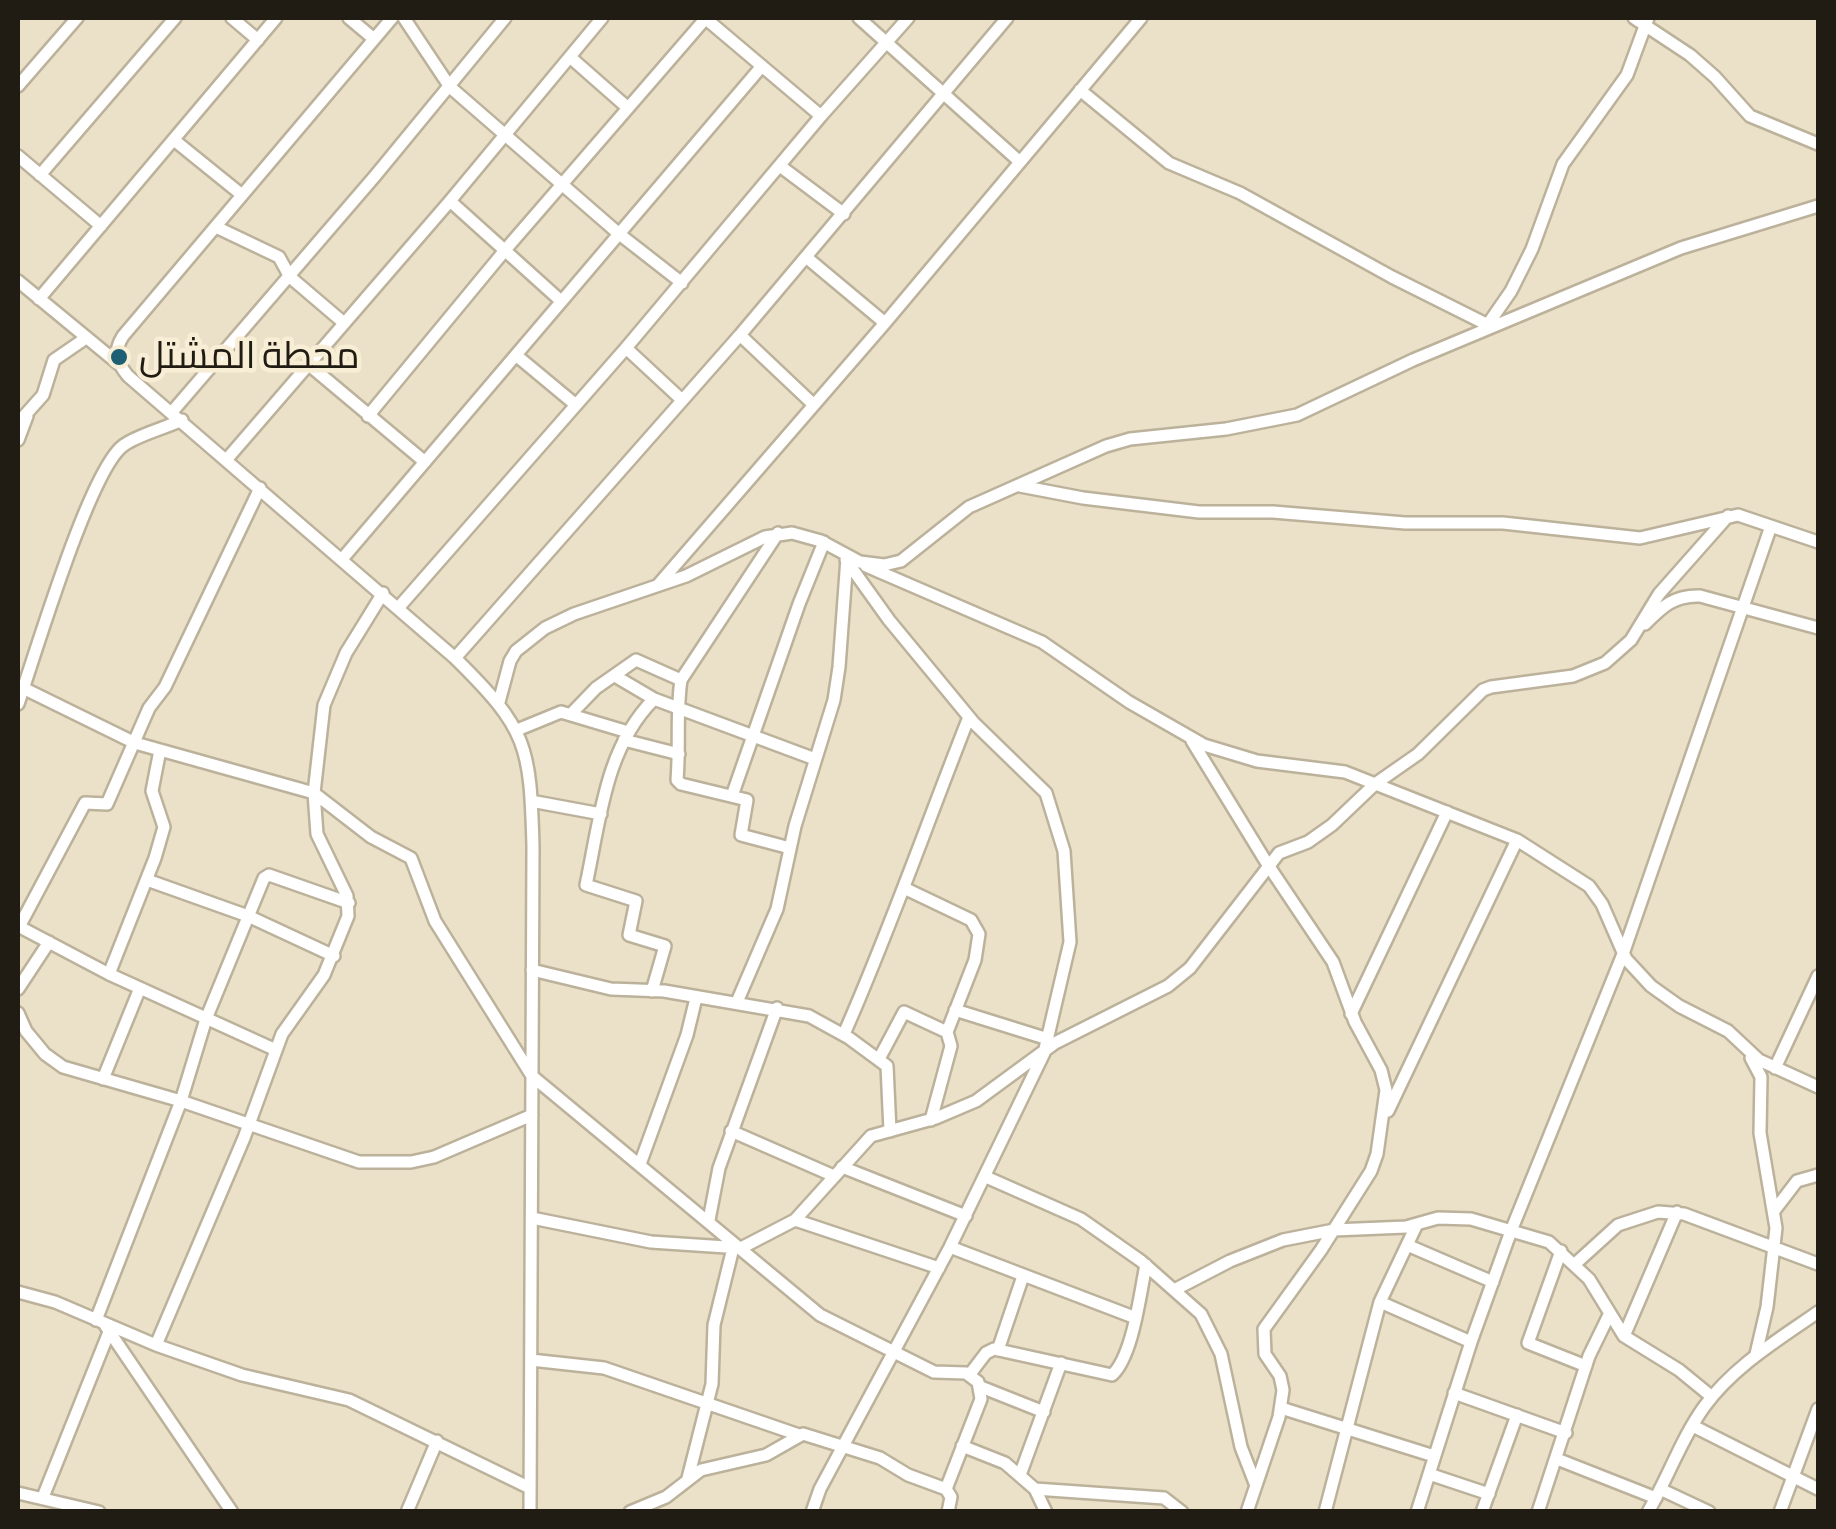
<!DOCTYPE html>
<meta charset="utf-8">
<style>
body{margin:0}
#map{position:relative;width:1836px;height:1529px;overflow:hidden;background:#ebe0c8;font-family:"Alegreya Sans",sans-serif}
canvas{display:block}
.frame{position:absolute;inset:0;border:20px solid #201c13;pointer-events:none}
</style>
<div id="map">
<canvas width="1836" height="1529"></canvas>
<div class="frame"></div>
</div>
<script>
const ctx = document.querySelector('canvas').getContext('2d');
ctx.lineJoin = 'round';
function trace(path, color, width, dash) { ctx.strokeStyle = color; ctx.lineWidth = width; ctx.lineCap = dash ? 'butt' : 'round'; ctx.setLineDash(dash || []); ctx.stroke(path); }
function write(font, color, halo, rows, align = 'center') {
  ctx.font = font + ' "Alegreya Sans",Cairo,sans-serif'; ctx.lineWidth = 9; ctx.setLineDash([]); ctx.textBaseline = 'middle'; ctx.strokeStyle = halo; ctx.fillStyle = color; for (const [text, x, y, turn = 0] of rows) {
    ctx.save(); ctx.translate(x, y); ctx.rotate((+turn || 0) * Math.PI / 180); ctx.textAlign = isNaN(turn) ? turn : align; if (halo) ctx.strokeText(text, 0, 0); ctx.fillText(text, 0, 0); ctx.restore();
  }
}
const minor = new Path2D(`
 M232,18L258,40
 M349,18L374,39
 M392,18L123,336C113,351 117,363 128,376L455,658C528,730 530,745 533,846L530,1512
 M404,18L450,87L618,233L682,283
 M705,18L821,116
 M859,18L1020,162
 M1634,18L1690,55L1715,77L1750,116L1818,144
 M570,57L628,108
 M18,86L77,18
 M1080,90L1169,163L1240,193L1392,277L1488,325
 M174,140L242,195
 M18,156L101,226
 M780,166L844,214
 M40,175L175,18
 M450,201L561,301
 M216,227L279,257L290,277L344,323
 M806,257L885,323
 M18,281L120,365
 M39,299L276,18
 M1484,330L1511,291L1532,249L1563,164L1627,75L1648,18
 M740,335L814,405
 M626,348L682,400
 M517,356L576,405
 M308,364L425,462
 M172,412L375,176L505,18
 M368,416L506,249L706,18
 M18,423L43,395L54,360L86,338
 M18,440L27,416
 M227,459L450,201L602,18
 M1020,486L1083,498L1199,512H1273L1405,523H1503L1640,538L1738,515L1818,542
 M343,558L762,66
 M866,566L1042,642L1129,702L1204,745L1257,761L1345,772L1517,840L1589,886L1602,904L1626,959L1651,986L1679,1006L1728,1031L1759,1060L1818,1087
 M658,585L885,323L1141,18
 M399,607L626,348L821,116L908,18
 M1645,624C1662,607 1674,595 1700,596L1818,628
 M455,658L740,335L1007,18
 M615,676L654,699L815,759
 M681,680L778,533
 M23,688L135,743L314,793L371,837L411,858L435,921L532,1076L820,1315L934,1372L966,1373L978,1382L981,1399L946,1489L951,1497L948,1512
 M499,702L510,661L516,651L545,628L574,614L686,576L765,537L792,533L821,541L860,562L884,565L901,561L969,507L1106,446L1130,439L1226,429L1297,415L1413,360L1681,248L1818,206
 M18,704C35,656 90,468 124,445C138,435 165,428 182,420
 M571,714L596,688L636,660L681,680C676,713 680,746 677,780L681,784L747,800L741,835L790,848
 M517,730L561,712L628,732
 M624,740L679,754
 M1192,741L1268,865L1333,962L1355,1022L1381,1070L1386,1090L1377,1154L1371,1171L1321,1250L1264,1329L1265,1354L1280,1376L1283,1390L1279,1417L1247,1512
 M732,796L799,604L824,542
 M531,801L601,814
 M147,880L248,916L334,956
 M904,888L971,920L979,934L975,960L947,1032L951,1046L931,1120
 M18,926L109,974L276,1050
 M19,927L85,803L107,804L149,708L165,687L260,488
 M532,970L611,989L664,991L809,1016L849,1038L887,1066L890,1131
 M109,974L155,858L164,827L152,791L160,750
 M18,989L49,942
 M652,991L665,946L629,935L636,901L586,885C600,820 605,748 654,699
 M737,1002L777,909L795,826L834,700L839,667L847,558
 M955,1010L1048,1039
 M18,1013L26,1031L45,1054L63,1067L181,1101L359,1162H411L434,1157L532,1115
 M1351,1014L1447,812
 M844,1034C890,930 927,823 969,717
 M1751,1058L1761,1077L1760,1133L1776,1228L1767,1307L1756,1354
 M879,1059L904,1012L947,1032
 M1775,1068L1818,976
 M103,1079L140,988
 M1388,1111L1517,840
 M731,1131L834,1176
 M640,1164L687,1035L696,998
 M842,1167L966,1216
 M986,1177L1081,1219L1141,1261L1201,1314L1221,1354L1241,1447L1255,1483
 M1774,1211L1797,1181L1818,1175
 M532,1218L651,1242L741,1248L795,1220L871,1136L936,1118L976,1101L1055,1043L1168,986L1190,968L1279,853L1308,842L1332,825L1375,784L1418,754L1483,690L1491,687L1573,676L1605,663L1631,640L1659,594L1728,516
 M709,1220L719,1168L777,1008
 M795,1220L939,1268
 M1407,1245L1493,1282
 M950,1247L1136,1318
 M1561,1251L1528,1343L1586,1366
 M1575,1264L1618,1225L1658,1212L1684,1214L1818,1264
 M1176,1289L1230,1261L1283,1240L1334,1230L1406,1227L1438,1218L1471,1219L1549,1242L1589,1279L1624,1336L1679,1370L1712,1397
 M18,1292L55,1302L156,1345L242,1375L349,1400L530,1488
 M1380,1302L1471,1342
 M96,1320L181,1101L206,1019L264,878L269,875L349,903
 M105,1325L232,1512
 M1624,1336L1677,1212
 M156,1345L244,1138L282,1034L324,975L348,916L347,896L317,834L314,793L324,705L346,653L383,593
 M998,1350L1023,1276
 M531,1360L604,1368L799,1435
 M970,1374L986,1353L994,1349L1112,1375C1133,1356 1140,1293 1146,1265
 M981,1387L1044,1412
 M1454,1393L1566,1433
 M1281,1408L1434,1456
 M1693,1426L1818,1489
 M962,1446L1005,1463L1035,1489L1164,1498L1182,1512
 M1557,1459L1656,1498
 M1429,1474L1489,1494
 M1020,1475L1061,1363
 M688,1478L712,1384L714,1325L733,1248
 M1035,1489L1046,1512
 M1660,1489L1709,1512
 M18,1493L99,1512
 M43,1497L109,1332
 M407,1512L437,1441
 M630,1512L666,1497L701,1470L766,1455L803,1434L880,1458L908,1475L946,1489
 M812,1512L820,1489L950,1247L1044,1053L1070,942L1064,851L1046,793L974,723L889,620L846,560
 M1325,1512L1380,1302L1417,1224
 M1417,1512L1471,1342L1511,1231L1623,954L1771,526
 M1482,1512L1517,1415
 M1538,1512L1589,1356L1609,1315
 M1648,1512C1668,1478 1681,1439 1704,1407C1734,1366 1778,1340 1818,1312
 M1780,1512L1818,1409`);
trace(minor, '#bcb29b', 16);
trace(minor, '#fff', 11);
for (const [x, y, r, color] of [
 [119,357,10,"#1e5f74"]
]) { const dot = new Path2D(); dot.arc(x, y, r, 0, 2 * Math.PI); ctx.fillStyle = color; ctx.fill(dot); trace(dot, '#f8eed5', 4); }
write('38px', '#201c13', '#f8eed5', [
 ["محطة المشتل",139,357]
], 'left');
</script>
